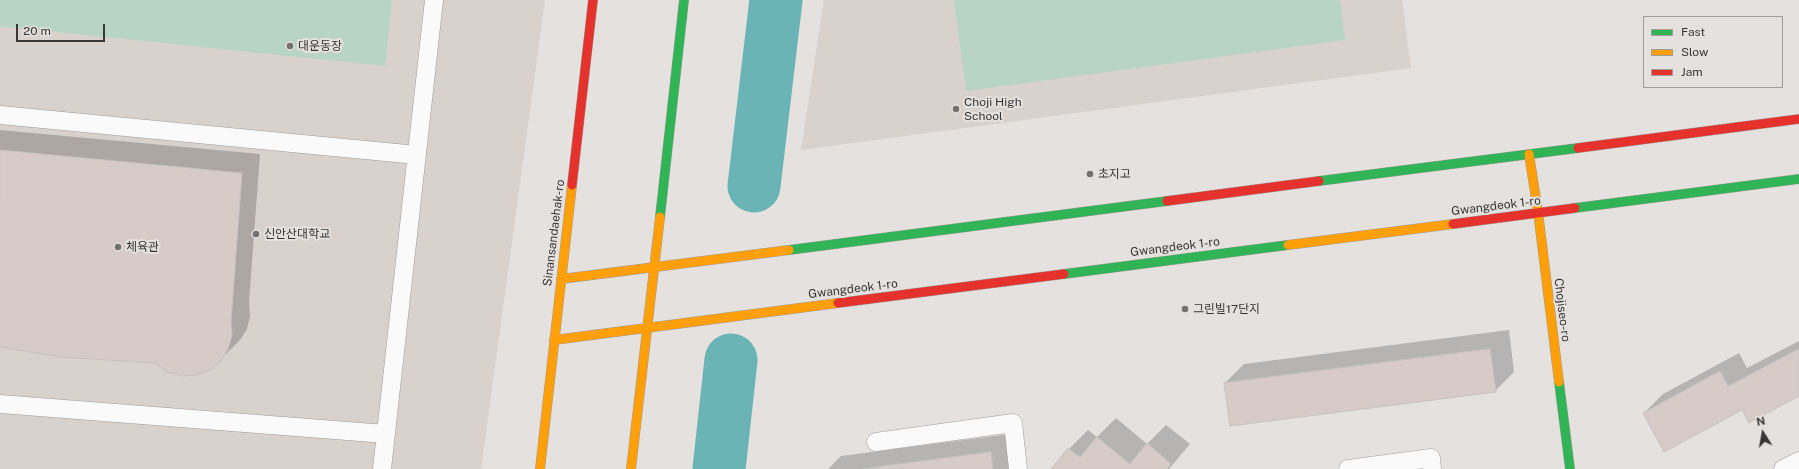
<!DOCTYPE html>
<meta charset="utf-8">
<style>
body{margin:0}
#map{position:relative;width:1799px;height:469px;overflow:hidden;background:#e4e1df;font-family:"Public Sans",sans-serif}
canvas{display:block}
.legend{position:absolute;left:1643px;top:16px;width:140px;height:72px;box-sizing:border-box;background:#e5e1de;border:1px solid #a09d9b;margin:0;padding:5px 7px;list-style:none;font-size:12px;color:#383736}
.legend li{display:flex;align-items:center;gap:8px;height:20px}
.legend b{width:20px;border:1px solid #a09d9b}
.north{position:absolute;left:1743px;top:413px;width:40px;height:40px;-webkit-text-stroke:3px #e5e1de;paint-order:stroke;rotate:349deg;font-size:11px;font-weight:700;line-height:16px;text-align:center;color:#383736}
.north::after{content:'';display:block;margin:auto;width:14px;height:18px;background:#383736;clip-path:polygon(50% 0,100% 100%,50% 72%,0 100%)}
.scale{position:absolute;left:16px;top:24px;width:89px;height:18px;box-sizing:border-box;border:2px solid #383736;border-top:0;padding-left:5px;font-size:12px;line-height:14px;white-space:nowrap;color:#383736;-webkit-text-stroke:3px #e5e1de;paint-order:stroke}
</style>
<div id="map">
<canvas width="1799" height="469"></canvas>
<ul class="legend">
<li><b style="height:5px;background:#30b455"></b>Fast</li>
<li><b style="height:5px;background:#ff9f0a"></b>Slow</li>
<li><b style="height:5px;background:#e5322d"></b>Jam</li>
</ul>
<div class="north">N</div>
<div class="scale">20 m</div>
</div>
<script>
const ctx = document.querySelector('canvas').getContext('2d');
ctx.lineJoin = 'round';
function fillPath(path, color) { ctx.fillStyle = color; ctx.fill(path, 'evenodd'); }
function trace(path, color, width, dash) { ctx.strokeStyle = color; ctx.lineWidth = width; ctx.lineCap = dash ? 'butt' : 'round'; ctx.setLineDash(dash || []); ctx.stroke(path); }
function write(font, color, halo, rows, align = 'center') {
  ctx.font = font + ' "Public Sans","Noto Sans KR",sans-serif'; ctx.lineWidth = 4; ctx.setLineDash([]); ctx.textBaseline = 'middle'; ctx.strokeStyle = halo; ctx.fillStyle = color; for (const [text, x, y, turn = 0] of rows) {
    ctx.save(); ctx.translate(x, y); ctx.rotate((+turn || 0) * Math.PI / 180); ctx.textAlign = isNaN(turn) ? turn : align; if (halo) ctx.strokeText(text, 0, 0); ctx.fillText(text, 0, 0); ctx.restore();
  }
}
fillPath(new Path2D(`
 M0,0H545L481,469H0Z
 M824,0H1402L1411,68L801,150Z`), '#d8d1cc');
fillPath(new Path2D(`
 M0,0H392L385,66L0,26Z
 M954,0H1340L1345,40L966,91Z`), '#b7d4c4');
fillPath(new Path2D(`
 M0,130L260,154L249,302L250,316L247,329L240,340L220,360L156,362L0,346Z
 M1509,330L1514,372L1495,391L1225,383L1244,364Z
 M1799,341V394L1743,409L1644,413L1663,394L1739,353L1747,368Z
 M1116,418L1147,444L1166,425L1190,444L1169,469H1052L1069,449L1088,430L1097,437Z
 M1010,434L1015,469H828L841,456Z`), '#0003');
trace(new Path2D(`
 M754,186L776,0
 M719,469L731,360`), '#6ab4b6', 53);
const building = new Path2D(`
 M0,150L242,173L231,322L232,335L228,349L221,361L210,370L197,375L183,376L168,372L155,363L61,357L0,347Z
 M1490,349L1496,392L1230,426L1224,383Z
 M1799,349V396L1749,423L1742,410L1664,452L1643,413L1720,371L1728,386Z
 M1097,437L1130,464L1147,443L1171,464L1167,469H1051L1068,448L1080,457Z
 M991,452L993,469H863Z`);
fillPath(building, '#d7cbc7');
trace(building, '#c5c2c1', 1);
const lane = new Path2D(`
 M0,115L417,155
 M0,404L386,434
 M876,442L1013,423L1018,469
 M382,469L434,0
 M1348,469L1431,458L1432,469
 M1783,469L1799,461`);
const fast = new Path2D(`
 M1319,181L1578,148
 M1575,208L1799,179
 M660,217L684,0
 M789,250L1167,201
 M1064,274L1288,245
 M1559,382L1570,469`);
const slow = new Path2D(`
 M1529,154L1538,212L1559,382
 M1288,245L1453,224
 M561,279L789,250
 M554,340L838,303
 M540,469L572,185
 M631,469L660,217`);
const jam = new Path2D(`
 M1578,148L1799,119
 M572,185L593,0
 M1167,201L1319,181
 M1453,224L1575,208
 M838,303L1064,274`);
trace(lane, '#9f9c9b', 19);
trace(fast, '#9f9c9b', 10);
trace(slow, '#9f9c9b', 10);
trace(jam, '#9f9c9b', 10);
trace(lane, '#fbfafa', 18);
trace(fast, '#30b455', 9);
trace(slow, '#ff9f0a', 9);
trace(jam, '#e5322d', 9);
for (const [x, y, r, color] of [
 [290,46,4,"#747271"],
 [956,109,4,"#747271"],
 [1090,174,4,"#747271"],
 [256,234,4,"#747271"],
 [118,247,4,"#747271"],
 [1185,309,4,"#747271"]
]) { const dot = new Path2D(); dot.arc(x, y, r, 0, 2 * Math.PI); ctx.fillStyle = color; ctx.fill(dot); trace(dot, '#e5e1de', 1.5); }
write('12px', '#383736', '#e5e1de', [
 ["대운동장",298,46],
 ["Choji High",964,102],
 ["School",964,116],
 ["초지고",1098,174],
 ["신안산대학교",264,234],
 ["체육관",126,247],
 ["그린빌17단지",1193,309]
], 'left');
write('12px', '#383736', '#e5e1de', [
 ["Gwangdeok 1-ro",1496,206,-7],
 ["Sinansandaehak-ro",554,233,-83],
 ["Gwangdeok 1-ro",1175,247,-7],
 ["Gwangdeok 1-ro",853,289,-7],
 ["Chojiseo-ro",1562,310,83]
]);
</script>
